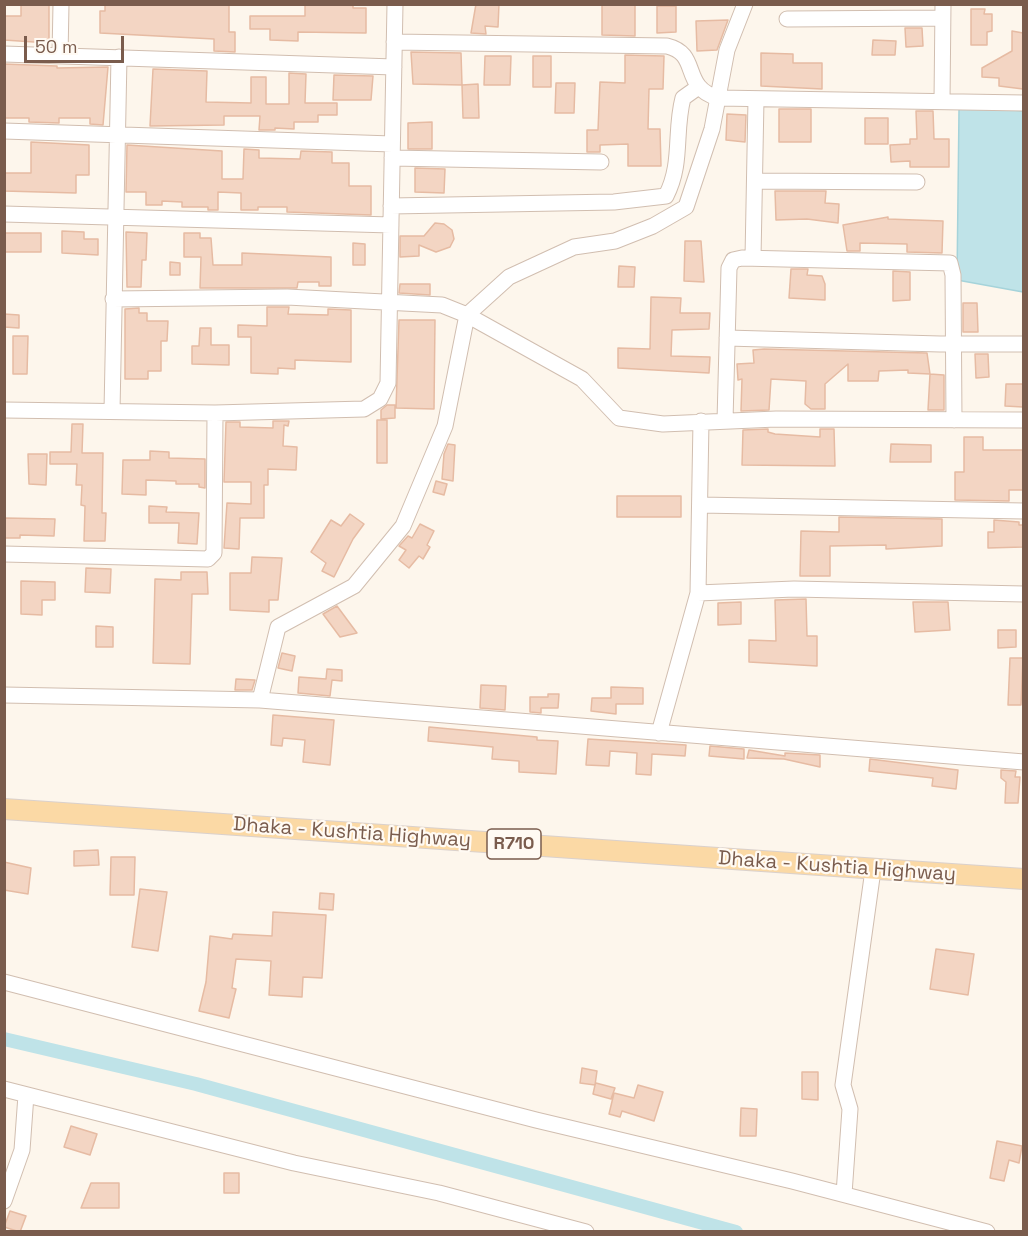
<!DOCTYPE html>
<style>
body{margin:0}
#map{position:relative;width:1028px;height:1236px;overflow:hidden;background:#fdf6ec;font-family:"Space Grotesk",sans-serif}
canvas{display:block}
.frame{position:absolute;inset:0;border:6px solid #7a5c4d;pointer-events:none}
.scale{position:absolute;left:24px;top:36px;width:100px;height:27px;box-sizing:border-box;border:3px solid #7a5c4d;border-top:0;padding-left:8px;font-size:18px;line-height:21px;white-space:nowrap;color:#7a5c4d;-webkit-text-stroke:4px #fffaf3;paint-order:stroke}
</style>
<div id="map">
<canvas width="1028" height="1236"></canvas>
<div class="frame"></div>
<div class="scale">50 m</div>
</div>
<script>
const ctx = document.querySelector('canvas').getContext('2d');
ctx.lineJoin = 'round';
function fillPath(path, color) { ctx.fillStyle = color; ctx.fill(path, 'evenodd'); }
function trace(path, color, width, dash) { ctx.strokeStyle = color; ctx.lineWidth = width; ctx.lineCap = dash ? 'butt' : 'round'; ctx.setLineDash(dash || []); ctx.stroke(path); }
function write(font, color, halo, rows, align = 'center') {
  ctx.font = font + ' "Space Grotesk",sans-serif'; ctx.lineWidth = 4.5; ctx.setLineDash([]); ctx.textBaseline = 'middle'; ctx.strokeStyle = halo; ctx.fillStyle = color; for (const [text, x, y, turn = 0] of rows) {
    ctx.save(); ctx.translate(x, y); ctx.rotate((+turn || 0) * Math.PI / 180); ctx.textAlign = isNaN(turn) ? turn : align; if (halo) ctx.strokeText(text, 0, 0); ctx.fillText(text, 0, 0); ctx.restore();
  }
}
const water = new Path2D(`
 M965,105L1023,111V292L957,280L959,110Z`);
fillPath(water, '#bfe3e8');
trace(water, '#a5d3da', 1.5);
trace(new Path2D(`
 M4,1039L196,1084L736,1232`), '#bfe3e8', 14);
const building = new Path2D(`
 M21,4H49V43L4,40V16H21Z
 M105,4H229V32H235V52L214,51V39L100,33V11H105Z
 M305,4H353V8H366V33L298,32V41L270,40V29H250V16H305Z
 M476,4H499L498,27L485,26L486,34L471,33Z
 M602,4L635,5V36L602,35Z
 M657,6H676V32L657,33Z
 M971,9H985L984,14H992V31L987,32V45H971Z
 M728,20L717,50L697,51L696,21Z
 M905,28H922L923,46L906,47Z
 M1012,31L1023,33V89L999,86V78L982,77V68L1012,51Z
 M873,40L896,41L895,55H872Z
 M411,52L461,53L462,85L413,84Z
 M761,53L793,54V63H822V89L761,86Z
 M625,55L664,56L663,89H649L648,129H660L661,166H628V144L600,145V152H587V130H598L600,82L625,83Z
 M485,56H511L510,85H484Z
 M533,56H551V87H533Z
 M4,64L57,66V68L108,67L103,125L90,124V118H59V123L29,122V118H4Z
 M153,69L207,71L206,102L251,103V77H266V104H289V73L306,74L305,103H337V115H318V122H294V129L275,128V130H259L260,116H224V125L150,126Z
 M334,75L373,76L371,100H333Z
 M556,83H575L574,113H555Z
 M478,84L479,118H463L462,85Z
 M779,109H811V142H779Z
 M916,111H933L934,139H949V167H910V161L891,162L890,145L910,144V139H917Z
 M727,114L746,115L745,142L726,140Z
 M865,118H888V144H865Z
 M432,122V149H408V123Z
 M31,142L89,145V175H76V193L4,191V173H31Z
 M127,145L222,151V179H243L244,149L259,150V158L300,159L301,151L332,152V163H349V186H371V215L287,212V207H258V210H241V193L218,192V210H208V207H182V202L162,201V205H146V192H126Z
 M415,168L445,169L444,193L415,192Z
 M775,191H826L825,203L839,204L838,223L807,219L776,220Z
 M888,217V219L943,221L942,253L907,252V244L860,243V251H847L843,225Z
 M435,223L444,224L452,230L454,239L450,247L436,252L419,245V256L400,257V236H424Z
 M62,231L84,232V239H98V255L62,253Z
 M126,232L147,233L146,260H142L141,287H127Z
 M4,233H41V252H4Z
 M184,233H200V238H211L213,265H242V253L331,257V286H319V282H298L297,288H200L201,257H184Z
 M685,241H701L704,282L684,281Z
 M353,243L365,244V265H353Z
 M170,262L180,263V275H170Z
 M619,266L635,267L634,287H618Z
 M791,269H808L807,275L822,276L825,284V300L789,298Z
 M893,271L910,272V300L893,301Z
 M400,284H430V295L399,293Z
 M651,297L681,298L680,313H710L709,329L672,330L671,356L710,357L709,373L618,368V348L650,349Z
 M963,303H977L978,332H963Z
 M267,307H289L288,314L328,315V309L351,310V362L295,360V369L278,368V374L251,373V337H238V325L267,326Z
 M139,308V313H147V321H168L167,341H161V371H148V379H125V309Z
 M4,314L19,315V328L4,327Z
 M399,320H435L434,409L396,408Z
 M200,328H211V345H229V365L192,364V346H199Z
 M13,336H28L27,374H13Z
 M764,349L927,353L930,374L908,373V370L879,371L878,381H848V364L825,384V409H811L805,404L806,381L771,379L769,410L741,411L742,379L738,380L737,364L754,363L753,350Z
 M975,354H988L989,377L976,378Z
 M930,374L944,375V410H928Z
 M1006,384H1023V407L1005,406Z
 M387,405H395V418L381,419V410Z
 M377,420H387V463H377Z
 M273,421H289L288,426L284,425L283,446L297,447L296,470L268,469V485H264V518H240L239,549L224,548L227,503L251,504V482H224L226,422H240V427L273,428Z
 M72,424H83L82,453H103L102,513H106L105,541H84L85,506L81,505L82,485H76L77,464H50V452H71Z
 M768,429V432L775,434L820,437V429H834L835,466L742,465L743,430Z
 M964,437H983V450H1023V490H1009V501L955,500V472H964Z
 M448,444L455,445L453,481L442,479L444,454Z
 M891,444L931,445V462H890Z
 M150,451L169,452V458L205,459V488L199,487V484H176V481L146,480V495L122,494L123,460H150Z
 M28,454H47L46,485L29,484Z
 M436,481L447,484L444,495L433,492Z
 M617,496H681V517H617Z
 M149,506L167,507L166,512L199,513L197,544L178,543L179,523H149Z
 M350,514L364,524L353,539L334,577L322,571L326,563L311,552L331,520L341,526Z
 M839,517L942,519V546L886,549V545L830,546V576H800L801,531L839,532Z
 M5,518L55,519L54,536L20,535V538H4Z
 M994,520L1019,522V525H1023V547L988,548V532H994Z
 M420,524L434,531L427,545L430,547L423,559L419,556L409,568L399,560L406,550L399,546L408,536L412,538Z
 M252,557L282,558L278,600H269V612L230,610V573H251Z
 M86,568L111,569L110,593L85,592Z
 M181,572H207L208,594H192L190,664L153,663L155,579L181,580Z
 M21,581L55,582V600H42V615L21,614Z
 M806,599L807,636H817V666L749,662V640L776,641L775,600Z
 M741,602V624L718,625V603Z
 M913,602H948L950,630L915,632Z
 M337,606L357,633L340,637L323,614Z
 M96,626L113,627V647H96Z
 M998,630H1016V647L998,648Z
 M282,653L295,656L292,671L278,668Z
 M1010,658H1023L1021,705H1008Z
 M327,669L342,670V681L332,680L330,696L298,693L299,677L326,679Z
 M236,679L255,680L252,690H235Z
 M481,685L506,686L505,710L480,708Z
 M611,687L643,688V704H616V714L591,711L592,698H611Z
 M548,694H559L558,708H541V713L530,712V697H548Z
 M273,715L334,720L330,765L303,762L305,740L283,738L282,746L271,745Z
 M429,727L537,737V740L558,741L556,774L519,772V761L492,759L493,747L428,741Z
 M588,739L686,745L685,756L652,754L651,775L636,774L637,753L610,751L609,766L586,765Z
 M710,746L744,749V759L709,756Z
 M749,750L785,756V753L820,755V767L784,759L747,758Z
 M870,759L958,770L956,789L932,786L933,778L869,771Z
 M1001,770L1016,771L1015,777H1020L1018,803H1005L1006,782L1001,778Z
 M98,850L99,865L74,866V851Z
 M111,857H135L134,895H110Z
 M4,862L31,868L28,894L4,890Z
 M140,889L167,892L158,951L132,947Z
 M320,893L334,894L333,910L319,909Z
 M273,912L326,915L322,978L303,977L302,997L269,995L271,961L236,959L232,988L236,989L229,1018L199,1011L206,982L210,936L232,939L233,934L272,936Z
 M936,949L974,954L968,995L930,989Z
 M582,1068L597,1071L595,1085L596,1083L615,1088L611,1099L593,1094L595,1085L580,1083Z
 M802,1072H818V1100L802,1099Z
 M638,1085L663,1092L654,1121L622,1111L620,1117L609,1114L614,1093L634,1098Z
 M741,1108L757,1109L756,1136H740Z
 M71,1126L97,1134L90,1155L64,1147Z
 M997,1141L1022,1146L1019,1163L1009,1160L1004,1181L990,1178Z
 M224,1173H239V1193H224Z
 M91,1183H119V1208H81Z
 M10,1211L26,1216L20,1232L4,1227Z`);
fillPath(building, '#f3d5c3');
trace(building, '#e6bba3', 1.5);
const minor = new Path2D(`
 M787,19L942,18
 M394,42L667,46C701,54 680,87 718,98L1024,103
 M4,54L394,67
 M60,56L61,4
 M942,101L943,4
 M4,131L392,144
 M392,158L601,162
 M755,181L917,182
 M391,206L614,202L666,196C683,163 674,132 683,98L697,88
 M4,214L391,225
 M753,258L756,99
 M113,299L287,297L442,305L467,315L582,379L619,418L663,424L776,419L1024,420
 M727,338L940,344H1024
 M4,410L215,413L364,409L380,399L388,383L395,4
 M112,411L119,57
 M725,421L729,268L733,260L742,258L950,263L953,275L954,420
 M700,505L1024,511
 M4,554L208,559L214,553L215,413
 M698,593L794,589L1024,594
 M4,695L260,700L1024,762
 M260,700L278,627L354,586L403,526L445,426L467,315L509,277L574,247L615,241L653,226L686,207L712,129L727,50L745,4
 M659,733L698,593L701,421
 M4,982L536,1120L792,1181L987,1232
 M4,1089L294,1163L439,1193L586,1232
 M844,1194L850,1109L843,1085L873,870
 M4,1201L22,1150L26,1095`);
const major = new Path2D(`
 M4,809L1024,879`);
trace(minor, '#d1beb0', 17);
trace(major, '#dad1cd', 22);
trace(minor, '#fff', 15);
trace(major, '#fbd9a5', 20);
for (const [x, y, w] of [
 [514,844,54]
]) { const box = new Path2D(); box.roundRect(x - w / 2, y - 15, w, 30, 4.5); ctx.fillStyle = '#fffaf3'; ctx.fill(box); trace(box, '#7a5c4d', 1.5); }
write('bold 18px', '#7a5c4d', null, [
 ["R710",514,844]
]);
write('20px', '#7a5c4d', '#fffaf3', [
 ["Dhaka - Kushtia Highway",352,833,4],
 ["Dhaka - Kushtia Highway",837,867,4]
]);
</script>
